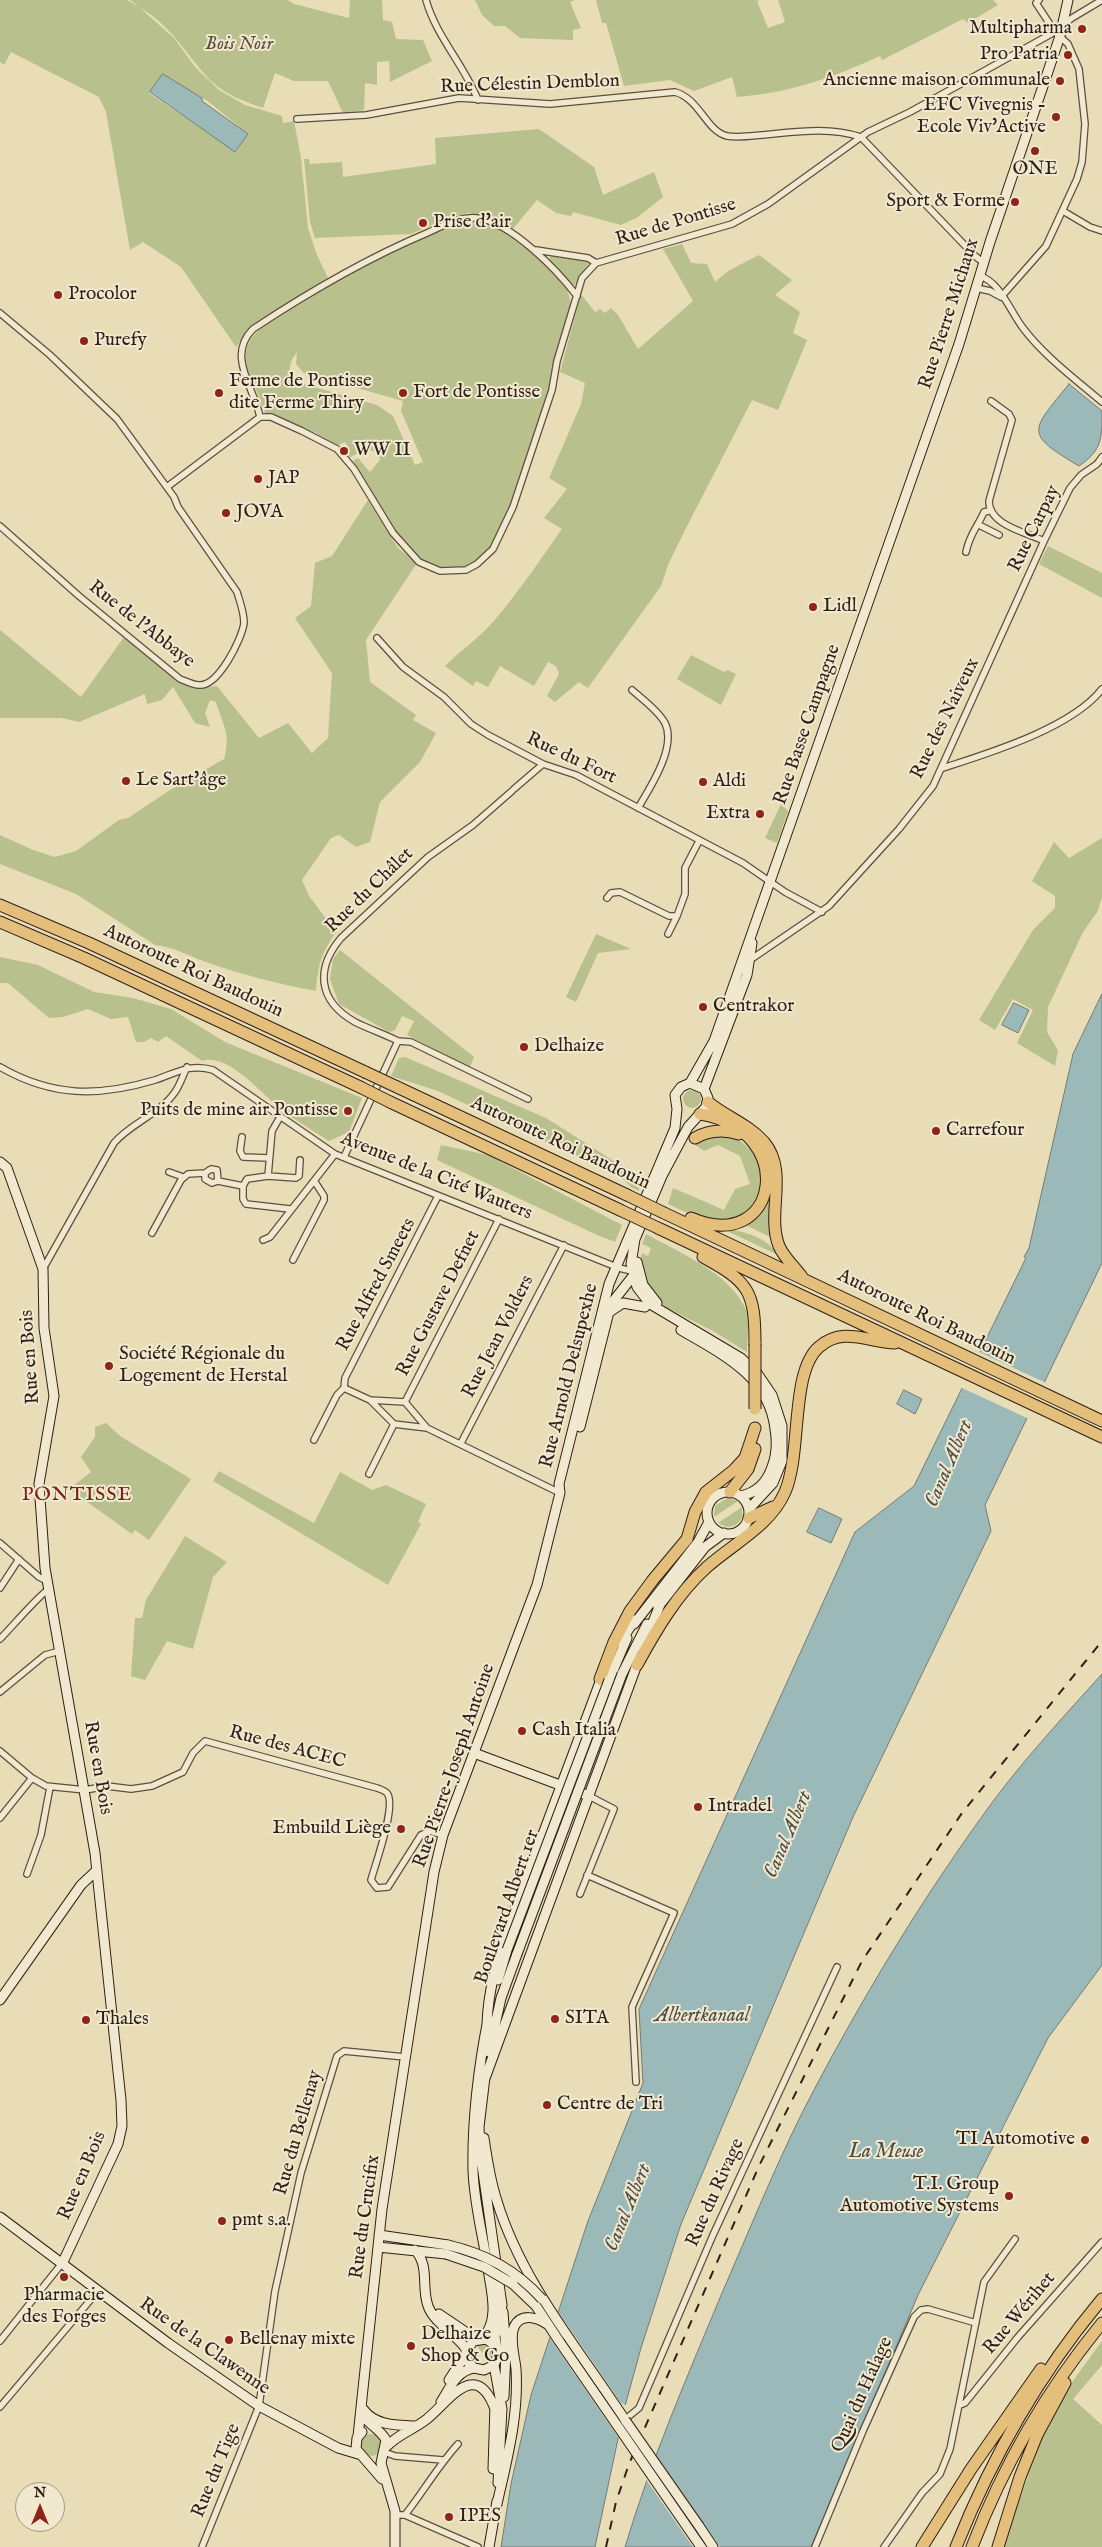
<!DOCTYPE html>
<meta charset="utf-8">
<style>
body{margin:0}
#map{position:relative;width:1102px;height:2547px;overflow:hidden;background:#e8ddb6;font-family:"IM FELL English",serif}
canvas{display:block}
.north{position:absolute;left:15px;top:2482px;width:50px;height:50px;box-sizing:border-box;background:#f0e9d0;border:1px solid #a39886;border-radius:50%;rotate:0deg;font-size:14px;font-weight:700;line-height:20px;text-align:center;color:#301f16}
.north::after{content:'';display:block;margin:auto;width:18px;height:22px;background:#8f2418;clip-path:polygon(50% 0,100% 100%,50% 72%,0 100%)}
</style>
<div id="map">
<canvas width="1102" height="2547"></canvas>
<div class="north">N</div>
</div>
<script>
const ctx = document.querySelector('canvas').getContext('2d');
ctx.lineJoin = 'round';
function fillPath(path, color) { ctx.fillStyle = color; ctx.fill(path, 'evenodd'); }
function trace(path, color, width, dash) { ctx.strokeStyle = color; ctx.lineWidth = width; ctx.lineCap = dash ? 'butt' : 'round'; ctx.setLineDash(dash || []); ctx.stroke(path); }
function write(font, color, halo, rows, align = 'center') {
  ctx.font = font + ' "IM FELL English",serif'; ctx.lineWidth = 4; ctx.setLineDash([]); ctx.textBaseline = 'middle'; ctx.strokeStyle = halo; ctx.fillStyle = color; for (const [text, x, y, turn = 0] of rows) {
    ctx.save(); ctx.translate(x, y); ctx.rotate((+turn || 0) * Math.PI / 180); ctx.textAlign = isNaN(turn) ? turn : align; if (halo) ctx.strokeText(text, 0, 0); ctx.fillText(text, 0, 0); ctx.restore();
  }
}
fillPath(new Path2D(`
 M0,0H127L140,8L130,0H288L294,4L349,18L350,0H382L383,20L392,22L396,39L423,40L432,61L390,82L389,61L377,62V85L365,83L364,110L343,113L328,81H294L275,73L263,108C246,102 226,95 212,82C188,58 171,24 140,8L174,38L196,68L219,90L245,105L282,116L283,123L294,121L301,158L308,228L317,255L328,278L251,326L236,347L181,267L143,242L130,250L106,112L99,97L11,52L4,65L0,62ZM163,74L209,102L248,134L236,152L149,93Z
 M475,0H575L570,2L581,28L573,30V40L520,38L505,26H494L482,15Z
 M596,0H760L757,1L768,28L785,22L778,0H993L998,5L968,23L963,19L882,60L880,56C832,78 789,93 737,97L732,77L694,91L670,80L624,86L606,23H602Z
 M539,129L594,167L603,195L654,172L663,197L638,217L621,225L573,212L571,216L556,213L537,200L511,231L481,216L469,213L454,216L411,234L315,238L310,222L304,159H309L310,164L342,162L343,177L436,164L435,138Z
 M477,220L502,230L535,252L565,283L571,303L550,387L513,501L492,545L480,559L463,568L440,570L419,560L397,534L353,461L358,458L370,472L380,460L379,454L367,448L349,458V448L345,442L338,445L314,432L266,414C262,408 260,399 257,392C247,369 237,349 259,330C313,296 365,262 423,238C441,230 458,221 477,220ZM297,352L296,364L304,373L403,401L401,411L423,462L415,465L393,416L377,405L304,384C287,376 286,367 297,352Z
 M682,244L691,263L707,264L715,282L728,271L759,255L792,280L775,295L800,312L793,333L807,340L778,410L752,400L684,532L668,565L661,586L588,688L579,682L555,702L547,696L559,674L556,666L548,662L534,686L500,666L488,687L476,681L473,686L445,666C461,650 478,639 493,622C518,593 540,560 562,529L544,518L567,489L549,478L581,404L585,383L560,372L581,294L595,312L600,309L605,313L611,308L618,315L638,349L693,301L663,249Z
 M553,255L588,261V265L575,285L571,284L549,262L550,256Z
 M368,500L398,548L417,563L366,640L370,682L416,715L413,720L436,733L420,762L380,802L370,842L356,847L339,835L331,838L302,880L309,896L336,932C321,954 318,965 316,991C278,984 239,974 203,961C187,955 173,947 155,945L76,894L0,864V835L33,850L55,857L76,851L119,820L128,818L170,790L224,759C231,734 223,725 216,702L210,700L205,713L210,727L195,723L173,687L162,700L147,704L145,694L79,722L62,718H0V630L81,697L124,637L179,683L201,688L217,686L259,738L288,723L312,753L328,738L332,673L295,618L311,606L315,563L332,556Z
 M1048,546L1102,573V598L1039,564Z
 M691,655L724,672L728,670L736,674L721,705L677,679Z
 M781,804L788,811L777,843L765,838Z
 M1102,838V897L1098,911L1083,932L1048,1007L1047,1032L1058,1050L1055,1066L1017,1043L1033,1010L1013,999L995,1030L979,1020L1033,930L1055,908V896L1032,881L1054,842L1069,858Z
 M596,934L631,949L598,953L576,1002L566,997Z
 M340,950L474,1057L470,1067L407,1035L414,1021L402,1016L395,1030L389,1032L339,1004L330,979L333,959Z
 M0,957L38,965L94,992L133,998L171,1009L225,1042L362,1098L349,1132L329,1141C314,1131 298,1122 284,1112C264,1097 229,1052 202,1061L166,1036L158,1042L151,1038L144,1042H136L128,1017L111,1019L88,1009L63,1017L49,1018L8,983H0Z
 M405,1057L546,1118L639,1177V1191L631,1187L621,1177L438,1091L391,1076L399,1058Z
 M683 1099a9 9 0 1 1 18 0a9 9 0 1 1-18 0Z
 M705,1136C712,1136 721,1134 728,1136C767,1145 775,1208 734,1219C712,1226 687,1213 668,1204L673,1188L724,1210L735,1189L750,1184L740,1156L718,1145L704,1151L694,1144Z
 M441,1145L488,1155L622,1225L615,1242L597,1235L437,1160Z
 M772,1185L774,1239L744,1224C760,1215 767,1203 772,1185Z
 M732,1230C750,1233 768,1239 778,1255L727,1231Z
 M646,1234C678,1252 732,1274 746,1310C750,1321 747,1339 747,1352L713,1331L667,1308L656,1299L651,1294L639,1264L642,1253L648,1256L651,1248L642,1244Z
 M106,1423L120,1436L191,1479L149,1540L135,1530L132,1534L69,1489L91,1472L81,1457L95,1437V1427Z
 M219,1471L314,1523L340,1472L372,1490L386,1485L426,1504L418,1522L421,1524L388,1585L213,1481Z
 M727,1498L738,1501L714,1517L715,1506Z
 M742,1507V1517C737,1528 728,1529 718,1523Z
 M185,1536L227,1562L213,1577L193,1649L167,1641L145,1680L131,1676L135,1618H142L146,1600Z
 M1102,2341V2365L1073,2399L1102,2425V2547H1002L1046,2427L1067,2389Z
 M482,2343L489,2346L492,2352L489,2361L476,2345Z
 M360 2445a11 11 0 1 1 22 0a11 11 0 1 1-22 0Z`), '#b8c08d');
const water = new Path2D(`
 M163,74L202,98V101L248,134L235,152L150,92Z
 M1069,384L1102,411C1102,439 1102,450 1079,466C1023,433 1031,431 1069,384Z
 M1102,994V1263L985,1505L991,1531L853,1817L681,2224L641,2348L625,2406L595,2547H501L511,2484L531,2395L588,2221L643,2083L639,2009L855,1532L914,1486L1026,1258L1024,1257L1029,1248L1073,1054Z
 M1014,1003L1029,1010L1018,1033L1002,1025Z
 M904,1390L922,1399L915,1414L897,1404Z
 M819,1508L842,1519L831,1543L807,1532Z
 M1102,1674V1965L1048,2038L918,2295L811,2547H625C651,2460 687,2377 722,2293C749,2231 774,2169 804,2109C860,2001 922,1898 994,1800C1027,1756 1065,1715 1102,1674Z`);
fillPath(water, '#9cb9b9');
trace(water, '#717b78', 1);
fillPath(new Path2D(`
 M977,1351L1046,1383L1029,1419L960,1387Z
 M555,2307L621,2403L628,2406L620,2440L547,2334Z
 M654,2452L720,2547H693L645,2478Z`), '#e8ddb6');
const street = new Path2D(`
 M426,0C436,36 464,65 478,100
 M297,119L366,115L459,98L550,104L675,92C700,99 706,131 727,136C738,138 751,136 762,135C795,132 828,126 861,137L975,256L984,263
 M1063,211L1090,227L1102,231
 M536,250L588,258L596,263
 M980,276C1000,282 1010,311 1023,328C1044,356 1075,379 1102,402
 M976,288L990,291L1001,297
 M1001,297L1046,246L1077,179L1082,162L1085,124L1079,69L1068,44L1055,32L1036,3L1039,0
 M0,313L50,355L117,419L174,497L178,507L237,592C240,602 244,612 244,623C242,639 218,687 199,685C193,685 186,681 180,679L79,596L0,526
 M991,401L1009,414L1012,420L989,501C989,525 1025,532 1044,541
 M260,417H271L302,431L337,449L354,469L393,533L419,562L440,571L466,570L477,564L493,549L513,507L552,390L557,361L582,278L596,263L732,224L768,204L868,132L910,112L1051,34L1072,18L1102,0
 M260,417C254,387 226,356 253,329C309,292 365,259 427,233C443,226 459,216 477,218C511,222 557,270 577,296
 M167,487L260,417
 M979,525L999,535
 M966,552C970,533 977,528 984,512L989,511
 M377,638L403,667L444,697L471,724L488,735L543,764L576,775L743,863L785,892L822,912
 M632,690C642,699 658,710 665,723C677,747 650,788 638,808
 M943,768C989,753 1072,728 1102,689
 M514,789L543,764
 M607,898L611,893L620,892L669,916H677L685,894V868L699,841
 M668,934L677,916
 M750,960L829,906L899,829L933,786L1044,541L1070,488L1081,475L1097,464L1102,457
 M398,1041L411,1042L528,1099
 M0,1067C52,1097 98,1097 155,1080C176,1073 190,1063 213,1070L335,1154L619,1268L632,1271
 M242,1137L240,1151L243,1157L269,1158
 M344,1157L398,1041C384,1034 369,1029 355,1022C318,1001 315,969 341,938L428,857L473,825L512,791
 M169,1172L183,1177
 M268,1176L296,1178L299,1176L300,1160
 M218,1181L212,1183L205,1179V1173L211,1169L217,1170L218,1181L243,1186V1199L246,1204L290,1209
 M243,1186L247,1179L268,1176L272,1131L280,1117
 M152,1233L181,1180L188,1174L205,1173
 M263,1240L270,1237L335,1154
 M293,1260L324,1200V1196L315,1182
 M43,1269L114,1143C131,1123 160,1114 175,1092C180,1085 183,1075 187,1067
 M344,1388L345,1378L438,1196
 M344,1388L370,1400L405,1402L427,1428
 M370,1400L394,1424L427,1428L560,1493
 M405,1402L499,1219
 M314,1440L337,1395L344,1388
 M461,1443L564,1245
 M369,1474L394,1424
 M0,1543L39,1577L47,1581
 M0,1588L19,1559
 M0,1639C9,1630 41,1593 48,1590
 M0,1692L45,1655L60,1651
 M0,1751L32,1778L46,1786L85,1790L107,1786L131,1789L152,1786L183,1772L193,1753L205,1741L377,1788C380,1789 385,1791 387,1793C397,1805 375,1865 371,1880L377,1888L388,1887L421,1835L430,1831L443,1835
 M0,1818L32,1778
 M27,1874L41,1835L50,1787
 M587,1875L674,1913L632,2007L636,2082
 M580,1894L614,1809L589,1796
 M0,2341L63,2262
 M960,2405L965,2403L1018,2337L1102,2242
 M0,2407L98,2291
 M622,2422L639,2408L713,2235L837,1967
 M384,2452L395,2456L443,2460
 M396,2515H405L478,2547
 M405,2515C423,2492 438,2466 458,2444
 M202,2547L259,2406L275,2291L301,2173L337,2056L344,2051L405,2057
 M815,2547L863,2431L914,2317L921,2310L928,2309L976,2323
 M884,2547L922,2493L940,2474L950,2449L984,2282L1015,2239`);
const secondary = new Path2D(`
 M690,1083L714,1041L959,344L990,242L1060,36L1068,0
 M704,1089L747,975L752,943
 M0,1162L7,1168L43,1269L44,1328L54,1396L39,1484L45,1568L95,1853L121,2100L122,2126L118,2144L63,2262
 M637,1262L643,1285L657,1303
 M608,1313L623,1303L645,1307
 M681,1330C722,1354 769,1376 775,1429C777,1441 777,1454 772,1467C767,1482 757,1493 740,1496
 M580,1427L611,1304L633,1276
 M707 1513a21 21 0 1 1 42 0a21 21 0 1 1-42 0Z
 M658,1607L705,1547L724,1533
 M634,1624L698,1542L709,1522
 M620,1642L635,1620
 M643,1647L661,1602
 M622,1674L647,1624
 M609,1680L627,1638
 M474,1753L584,1794
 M498,1980L507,1950
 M0,2000L81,1885L97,1870
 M487,2024C488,1991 497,1961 507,1930L603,1674
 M489,2052L501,1998L517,1954
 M485,2077L479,2127L480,2151L502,2305L495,2337L498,2355L494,2365L484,2370L474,2368L467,2361L466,2352L473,2341L486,2339L495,2345
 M484,2081L639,1659
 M484,2138C487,2159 490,2180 497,2201C522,2283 579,2349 625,2420
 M0,2217L168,2343L259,2406L338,2448L358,2454
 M379,2235L448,2245
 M378,2247L446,2254
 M415,2250C430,2266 421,2287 428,2306C434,2323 456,2334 466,2349
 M513,2284L536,2306L559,2341
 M503,2312L506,2351L504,2397
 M439,2314L476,2339
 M483,2338C500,2319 491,2291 488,2269C483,2236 474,2203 473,2170C472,2118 478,2070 488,2019
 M494,2365L502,2409L498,2483
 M449,2380L466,2354
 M441,2402C450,2388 456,2371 474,2368
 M361,2409C365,2424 379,2427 386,2440L381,2463L395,2511V2547
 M363,2409C375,2426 397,2425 415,2426
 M362,2432L357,2438L356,2449L382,2479
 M358,2436L382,2209L434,1872L443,1835L537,1585L560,1493L559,1484L609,1284L675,1128L677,1109L675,1095L681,1087L690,1083L704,1089L708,1098L706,1107L688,1127L662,1176L635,1239L631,1264L637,1287L650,1304L741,1358L757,1373L772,1395L782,1426V1461L773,1483L749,1509
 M386,2447C398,2434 413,2430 427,2419C450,2400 476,2358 495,2409
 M493,2469L495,2404
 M497,2504C507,2459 519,2416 516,2369C515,2357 509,2339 514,2327C521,2313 536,2317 547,2324
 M699,2526L713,2547
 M489,2547L497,2501`);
const highway = new Path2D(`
 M0,905L89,943L365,1072
 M0,922L84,958L360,1087
 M397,1087L627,1195
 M390,1102L620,1210
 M708,1102C726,1117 748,1124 764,1142C789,1172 766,1213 779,1246C784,1258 795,1267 802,1277
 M695,1138C709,1130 723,1129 739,1134
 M664,1213L1102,1421
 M691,1218C779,1256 800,1130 700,1114
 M658,1228L1102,1437
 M703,1257C749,1282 755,1291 755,1344
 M730,1492L748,1469L755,1449
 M749,1518L773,1507
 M637,1665C656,1630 677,1594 707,1567C734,1543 770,1526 785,1492C802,1453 790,1372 819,1347C843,1326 868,1342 895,1343
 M600,1679L614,1642L630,1611L652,1581L687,1539L695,1512L706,1492L734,1470L745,1458L755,1428
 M922,2547L971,2469L1041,2369
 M956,2547C992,2457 1040,2373 1102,2299
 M972,2547C1003,2466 1047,2390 1102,2323
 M998,2547L1020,2477L1037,2435L1065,2383`);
trace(street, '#5e4e3e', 8);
trace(secondary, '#301f16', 11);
trace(highway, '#301f16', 13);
trace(street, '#f0e9d0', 5.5);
trace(secondary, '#f0e9d0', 9);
trace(highway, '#e4be7b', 11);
trace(new Path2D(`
 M606,2547L616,2502L629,2464L759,2166L862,1961L962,1813L1102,1641`), '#301f16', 2, [9, 9]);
const secondaryBridge = new Path2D(`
 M507,1950L609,1680
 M517,1954L622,1674
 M448,2245C486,2254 516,2270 542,2299
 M446,2254L484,2267L513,2284
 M559,2341L701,2547
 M625,2420L699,2526`);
const highwayBridge = new Path2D(`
 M365,1072L397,1087
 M360,1087L390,1102
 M627,1195L664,1213
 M620,1210L658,1228
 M755,1409V1344`);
trace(secondaryBridge, '#301f16', 11, []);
trace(highwayBridge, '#301f16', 13, []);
trace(secondaryBridge, '#f0e9d0', 9);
trace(highwayBridge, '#e4be7b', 11);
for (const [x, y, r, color] of [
 [1082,29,5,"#8f2418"],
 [1068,55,5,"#8f2418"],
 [1060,81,5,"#8f2418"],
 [1056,117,5,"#8f2418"],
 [1035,151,5,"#8f2418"],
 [1015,202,5,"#8f2418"],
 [423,223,5,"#8f2418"],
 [58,295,5,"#8f2418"],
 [84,341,5,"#8f2418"],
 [219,393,5,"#8f2418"],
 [403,393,5,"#8f2418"],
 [344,451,5,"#8f2418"],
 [258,479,5,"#8f2418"],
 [226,513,5,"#8f2418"],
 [813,607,5,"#8f2418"],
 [126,781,5,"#8f2418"],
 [703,782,5,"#8f2418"],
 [760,814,5,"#8f2418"],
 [703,1007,5,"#8f2418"],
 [524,1047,5,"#8f2418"],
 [348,1111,5,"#8f2418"],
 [936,1131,5,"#8f2418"],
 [109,1366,5,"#8f2418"],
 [522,1731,5,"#8f2418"],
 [698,1807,5,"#8f2418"],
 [401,1829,5,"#8f2418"],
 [555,2019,5,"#8f2418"],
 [86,2020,5,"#8f2418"],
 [547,2105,5,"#8f2418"],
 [1085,2140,5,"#8f2418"],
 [1009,2196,5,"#8f2418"],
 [222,2221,5,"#8f2418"],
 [64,2277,5,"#8f2418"],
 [229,2340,5,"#8f2418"],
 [411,2346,5,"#8f2418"],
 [449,2517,5,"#8f2418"]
]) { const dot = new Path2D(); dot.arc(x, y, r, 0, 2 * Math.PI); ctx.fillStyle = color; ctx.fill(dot); trace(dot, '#f0e9d0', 2); }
write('19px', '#301f16', '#f0e9d0', [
 ["Multipharma",1072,29,"right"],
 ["Pro Patria",1058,55,"right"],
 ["Ancienne maison communale",1050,81,"right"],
 ["EFC Vivegnis -",1046,106,"right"],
 ["Ecole Viv'Active",1046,128,"right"],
 ["ONE",1035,170,"center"],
 ["Sport & Forme",1005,202,"right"],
 ["Prise d'air",433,223],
 ["Procolor",68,295],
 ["Purefy",94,341],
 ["Ferme de Pontisse",229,382],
 ["dite Ferme Thiry",229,404],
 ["Fort de Pontisse",413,393],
 ["WW II",354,451],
 ["JAP",268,479],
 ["JOVA",236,513],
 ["Lidl",823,607],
 ["Le Sart'âge",136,781],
 ["Aldi",713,782],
 ["Extra",750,814,"right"],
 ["Centrakor",713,1007],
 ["Delhaize",534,1047],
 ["Puits de mine air Pontisse",338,1111,"right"],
 ["Carrefour",946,1131],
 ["Société Régionale du",119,1355],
 ["Logement de Herstal",119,1377],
 ["Cash Italia",532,1731],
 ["Intradel",708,1807],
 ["Embuild Liège",391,1829,"right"],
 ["SITA",565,2019],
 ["Thales",96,2020],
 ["Centre de Tri",557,2105],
 ["TI Automotive",1075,2140,"right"],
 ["T.I. Group",999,2185,"right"],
 ["Automotive Systems",999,2207,"right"],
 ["pmt s.a.",232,2221],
 ["Pharmacie",64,2296,"center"],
 ["des Forges",64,2318,"center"],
 ["Delhaize",421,2335],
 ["Shop & Go",421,2357],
 ["Bellenay mixte",239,2340],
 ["IPES",459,2517]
], 'left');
write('italic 19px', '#594f3a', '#f0e9d0', [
 ["Bois Noir",239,45]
]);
write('19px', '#301f16', '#f0e9d0', [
 ["Rue Célestin Demblon",530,85,-2],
 ["Rue de Pontisse",676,223,-17],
 ["Rue Pierre Michaux",950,314,-72],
 ["Rue Carpay",1035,529,-64],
 ["Rue de l'Abbaye",141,625,38],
 ["Rue des Naiveux",946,719,-64],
 ["Rue Basse Campagne",808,725,-71],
 ["Rue du Fort",571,759,25],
 ["Rue du Châlet",370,891,-44],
 ["Autoroute Roi Baudouin",193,972,25],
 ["Autoroute Roi Baudouin",560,1144,25],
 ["Avenue de la Cité Wauters",436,1177,22],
 ["Rue Alfred Smeets",377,1285,-62],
 ["Rue Gustave Defnet",439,1304,-63],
 ["Autoroute Roi Baudouin",926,1318,26],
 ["Rue Jean Volders",499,1337,-63],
 ["Rue en Bois",31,1357,-94],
 ["Rue Arnold Delsupexhe",570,1376,-76],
 ["Rue des ACEC",287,1748,15],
 ["Rue Pierre-Joseph Antoine",455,1766,-71],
 ["Rue en Bois",97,1768,80],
 ["Boulevard Albert 1er",508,1907,-71],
 ["Rue du Bellenay",299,2133,-74],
 ["Rue en Bois",83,2176,-67],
 ["Rue du Rivage",716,2193,-66],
 ["Rue du Crucifix",366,2217,-82],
 ["Rue Wérihet",1020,2314,-50],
 ["Rue de la Clawenne",204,2347,35],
 ["Quai du Halage",863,2395,-66],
 ["Rue du Tige",217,2471,-68]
]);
write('italic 20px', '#504d47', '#f0e9d0', [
 ["Canal Albert",950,1464,-67],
 ["Canal Albert",789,1835,-67],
 ["Albertkanaal",702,2017],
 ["La Meuse",886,2153],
 ["Canal Albert",629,2208,-68]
]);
ctx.letterSpacing = '1px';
write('20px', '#7a1f14', '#f0e9d0', [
 ["PONTISSE",77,1496]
]);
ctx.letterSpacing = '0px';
</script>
